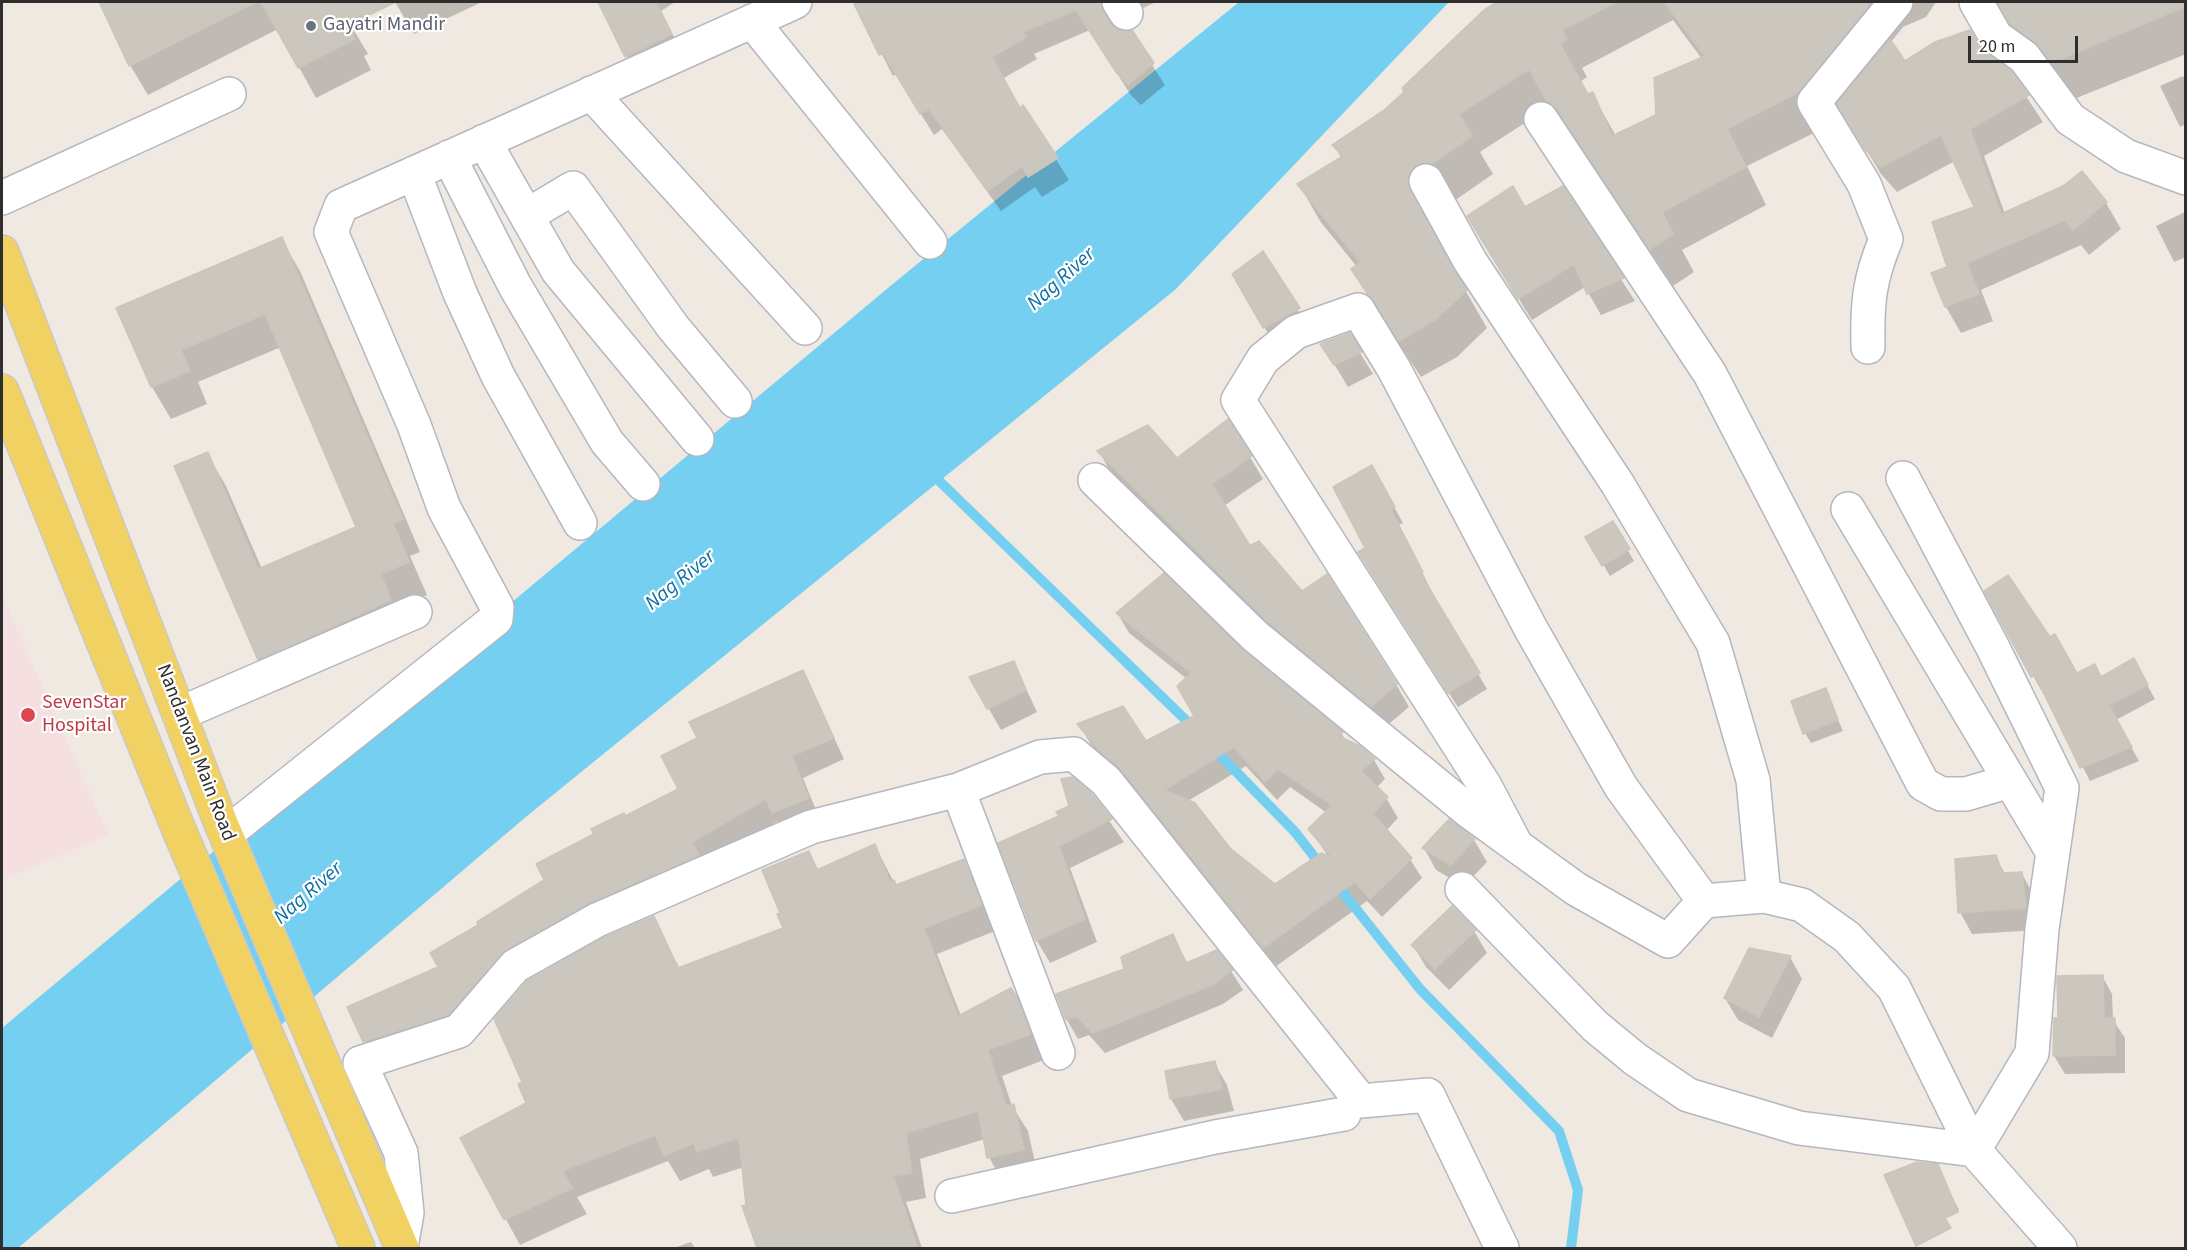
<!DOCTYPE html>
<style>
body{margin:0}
#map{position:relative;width:2187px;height:1250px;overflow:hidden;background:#efe9e1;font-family:"Source Sans 3",sans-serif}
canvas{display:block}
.frame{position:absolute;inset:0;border:3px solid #2e2e2e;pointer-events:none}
.scale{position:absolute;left:1968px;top:36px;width:110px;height:27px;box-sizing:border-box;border:3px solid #2e2e2e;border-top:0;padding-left:8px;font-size:18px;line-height:21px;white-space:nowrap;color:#2e2e2e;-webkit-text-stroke:4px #fff;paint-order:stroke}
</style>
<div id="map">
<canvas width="2187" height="1250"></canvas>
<div class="frame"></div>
<div class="scale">20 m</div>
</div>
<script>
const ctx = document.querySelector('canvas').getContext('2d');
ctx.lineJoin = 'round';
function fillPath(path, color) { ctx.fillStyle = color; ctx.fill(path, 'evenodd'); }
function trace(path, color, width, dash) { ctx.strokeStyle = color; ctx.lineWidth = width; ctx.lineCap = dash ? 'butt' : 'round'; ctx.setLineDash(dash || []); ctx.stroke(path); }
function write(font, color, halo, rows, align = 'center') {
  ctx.font = font + ' "Source Sans 3",sans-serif'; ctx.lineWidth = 4.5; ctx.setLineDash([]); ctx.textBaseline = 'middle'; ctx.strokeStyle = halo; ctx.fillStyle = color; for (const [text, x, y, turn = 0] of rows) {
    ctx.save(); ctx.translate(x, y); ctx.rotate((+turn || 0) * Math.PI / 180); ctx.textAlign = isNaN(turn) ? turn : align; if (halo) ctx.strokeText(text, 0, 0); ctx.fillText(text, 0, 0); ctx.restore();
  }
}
fillPath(new Path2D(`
 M2,595L108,835L2,880Z`), '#f5dfe0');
fillPath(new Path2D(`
 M1239,2H1449L1176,289L527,816L18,1248H2V1028L894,283Z`), '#75cff0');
fillPath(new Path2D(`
 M101,2H337L368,54L364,56L371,70L316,98L278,29L148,95L130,65Z
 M395,2H482L414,34Z
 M600,2H675L661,11L687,63L642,85Z
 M855,2H1156L1143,8L1132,4L1114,16L1112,26L1117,31L1131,32L1165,85L1141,105L1130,94L1090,30L1034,54L1037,59L1002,79L1020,110L1023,107L1069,180L1042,197L1035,187L1001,211L942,129L934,135L896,74L893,76Z
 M1499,2H1936L1926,17L1903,27L1891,42L1905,63L1979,48L2010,72L2043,122L1984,156L2005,214L2064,187L2081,173L2106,203L2121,229L2089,255L2081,245L1981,290L1993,321L1961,333L1946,307L1933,273L1948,268L1976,208L1955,161L1897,192L1881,174L1840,105L1820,130L1747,166L1766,205L1682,250L1694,272L1673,286L1580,146L1570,139L1551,106L1480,152L1493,174L1454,201L1431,210L1428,220L1430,229L1487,328L1457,357L1421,377L1375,307L1353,269L1357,267L1320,221L1299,184L1342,159L1334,145L1385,112L1485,11ZM1673,20L1702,59L1658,115L1616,136L1592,94L1588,96L1580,82L1587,77L1582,68Z
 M1990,2H2186V54L2074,99L2034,62L2015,30L2001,21Z
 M2183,76L2186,81V124L2180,127L2160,86Z
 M1562,188L1635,301L1601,315L1585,287L1532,320L1481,239L1525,209Z
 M2185,212L2186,257L2174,262L2156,226Z
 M281,239L300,271L420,552L410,556L427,595L398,607L409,633L278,691L259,659L207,454L226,486L262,569L358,528L281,347L198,382L207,404L171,419L152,387L118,308Z
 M1262,253L1311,331L1277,349L1234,275Z
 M1349,335L1373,374L1348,387L1322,344Z
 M1099,451L1177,460L1250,457L1263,479L1224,506L1250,549L1302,593L1396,684L1409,707L1384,728L1282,644L1111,473Z
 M1372,467L1403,523L1398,525L1430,588L1428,589L1487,689L1458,707L1368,568L1367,548Z
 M1612,523L1634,561L1610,576L1587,538Z
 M1986,591L2077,675L2101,678L2141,674L2155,699L2116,720L2139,761L2090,781L2043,689L2041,690Z
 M1118,614L1242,652L1341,733L1346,741L1374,760L1385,779L1376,788L1386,798L1398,818L1386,831L1410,859L1422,878L1382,917L1367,901L1275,967L1134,789L1112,770L1090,743L1079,724L1145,743L1196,717L1187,679L1129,633ZM1246,766L1277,800L1290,787L1327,813L1310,829L1329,858L1274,886L1229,849L1188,801Z
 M1014,663L1037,712L1001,730L971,678Z
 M803,672L844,759L803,778L820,820L785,833L778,821L517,971L460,1036L376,1063L349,1008L440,967L480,926L546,880L625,818L680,790L699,739Z
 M1825,690L1843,731L1811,743L1805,733Z
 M1091,795L1124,842L1070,868L1097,942L1050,963L1037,941L1000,844L1061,817Z
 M1474,840L1487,862L1464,886L1436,870L1424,848Z
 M875,846L896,886L963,861L978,886L995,931L937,954L961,1016L1011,990L1031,1025L1044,1060L1002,1076L1012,1106L1028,1131L1038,1176L1003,1183L989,1157L985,1139L920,1159L926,1198L906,1202L922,1248H758L744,1207H748L744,1167L713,1177L709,1169L680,1181L668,1161L577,1197L587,1214L520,1245L462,1139L528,1104L524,1083L653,918L680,969L786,929L809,853L819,871Z
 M1996,857L2005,874H2022L2034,896L2038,930L1972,934L1960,912Z
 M1474,931L1487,953L1449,990L1426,967L1413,945Z
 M1172,936L1188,964L1231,971L1243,990L1223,1004L1105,1053L1089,1035L1078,1039L1067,1020Z
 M1790,957L1802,979L1772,1038L1738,1020L1725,998Z
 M2102,976L2112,994L2113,1020L2125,1038V1073L2065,1074L2054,1056L2060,1020Z
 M1214,1063L1227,1085L1234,1111L1184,1121L1171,1099L1167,1072Z
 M1937,1166L1959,1210L1913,1230Z
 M691,1242L695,1248H674Z`), '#0003');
trace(new Path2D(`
 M931,473L1195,729
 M1212,747L1295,832L1323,868
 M1333,880L1420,989L1559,1131L1578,1190L1571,1248`), '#75cff0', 10);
const building = new Path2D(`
 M99,2H256L129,66Z
 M261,2H396L348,25L355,39L298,68Z
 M598,2H656L672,34L625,57Z
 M853,2H1100L1111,24L1118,30H1132L1154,63L1128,85L1116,72L1076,10L1023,32L1026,37L992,57L1020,108L1023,105L1058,158L1028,177L1022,166L988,191L929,109L920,114L883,53L879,55Z
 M1496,2H1616L1562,30L1567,39L1560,44L1588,94L1593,92L1612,136L1656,115L1654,78L1705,56L1664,2H1865L1868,6L1799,92L1727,129L1746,167L1662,212L1673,234L1650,249L1557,109L1547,102L1529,69L1459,114L1472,136L1432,164L1416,165L1410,172L1407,181L1410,190L1467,290L1436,319L1399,341L1351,269L1360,262L1297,184L1343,156L1332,145L1384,110L1404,92L1402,88L1484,10Z
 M1997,2H2186V6L2052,63L2035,42L2010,24Z
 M1970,30L1980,47L2011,71L2029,95L1970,129L2001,214L2063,186L2082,171L2107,202L2073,230L2065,220L1967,263L1979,294L1945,307L1931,273L1947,267L1932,222L1974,207L1941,135L1881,167L1864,148L1837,104L1890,39L1905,61L1935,42Z
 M1513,186L1525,207L1563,186L1624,278L1587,294L1574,264L1518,299L1467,216Z
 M282,237L403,519L393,523L409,562L381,574L391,600L258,660L174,466L208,452L258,569L356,527L265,314L181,350L190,371L151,387L116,308Z
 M1263,251L1300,308L1263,328L1232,274Z
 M1350,333L1362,352L1334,365L1320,344Z
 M1228,419L1252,456L1212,484L1250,546L1259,541L1302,591L1327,574L1397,684L1371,707L1268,622L1097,451L1148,425L1177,458Z
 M1372,465L1395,507L1391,510L1423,572L1420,573L1480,673L1448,693L1358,552L1365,548L1333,487Z
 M1613,521L1630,549L1602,566L1585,537Z
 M1164,573L1243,650L1343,732L1338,736L1360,746L1375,759L1361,771L1388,797L1373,814L1412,858L1370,899L1355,882L1263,948L1121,769L1099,750L1077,724L1123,706L1146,741L1194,716L1177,686L1191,673L1116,613ZM1234,747L1265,782L1278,769L1332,805L1308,829L1333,858L1321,853L1275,884L1230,848L1195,803L1164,790Z
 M2008,575L2050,637L2055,634L2077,673L2095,664L2101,677L2134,658L2148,685L2109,705L2132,747L2080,768L2035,675L2031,677L1984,591Z
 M1014,661L1026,690L987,709L969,677Z
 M803,670L834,738L792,756L809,798L772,813L766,799L692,842L699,855L589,903L506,950L448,1015L363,1042L347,1007L438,967L430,953L478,925L477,922L544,880L536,864L594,834L591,829L624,813L625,816L678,789L661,756L697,738L689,722Z
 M1826,688L1838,720L1803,734L1791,701Z
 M1073,777L1092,794L1112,819L1059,846L1085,919L1036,941L998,843L1059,816L1056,812L1069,806L1061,779Z
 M1449,819L1475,839L1451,865L1422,848Z
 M875,844L890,882L894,880L896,885L964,859L982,905L924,928L958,1016L1011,988L1017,997L1031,1034L988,1050L1006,1106L1014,1104L1024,1150L987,1158L978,1111L906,1133L912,1173L893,1176L918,1248H757L742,1206L746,1205L739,1138L697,1152L694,1143L664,1156L655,1135L562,1171L573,1188L504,1220L460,1138L526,1103L518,1084L522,1082L494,1019L527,981L605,937L654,916L678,968L783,928L777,914L780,913L762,870L809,851L817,870Z
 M1996,855L2002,873L2022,872L2026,908L1958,913L1955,859Z
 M1452,906L1476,930L1435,969L1411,945Z
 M1173,934L1186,963L1217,950L1233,970L1212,985L1093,1033L1076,1016L1066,1020L1056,994L1124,969L1121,957Z
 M1749,948L1791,956L1759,1017L1724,998Z
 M2103,975L2104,1018H2115V1055L2053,1056L2054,1018H2058L2057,976Z
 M1215,1061L1222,1089L1170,1099L1165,1071Z
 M1917,1162L1938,1164L1958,1212L1945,1218L1951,1228L1916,1246L1884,1175Z`);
fillPath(building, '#cbc7bf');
trace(building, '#cbc5ba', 1.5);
const minor = new Path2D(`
 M1119,2L1126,13
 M1976,2L1996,37L2024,57L2070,119L2126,156L2186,178
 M752,21L930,242
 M591,93L805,328
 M1541,119L1710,374L1923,784L1941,794H1966L2010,781
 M484,141L558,271L697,439
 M449,157L515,286L607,442L643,484
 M414,173L460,293L498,376L580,523
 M1426,181L1470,261L1617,483L1713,643L1753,780L1764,896L1802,905L1847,937L1894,988L1974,1150L2060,1248
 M2,198L229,94
 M528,215L573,188L673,327L735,401
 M1868,347C1867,303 1869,280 1886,239L1864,184L1814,102L1896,2
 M1095,480L1255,636L1470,812L1576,889L1668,941L1704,901
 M1848,509L2052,851
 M179,714L415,612
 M958,790L1040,757L1074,754L1106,781L1361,1101L1428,1095L1502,1248
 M226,834L496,619L497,607L444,508L414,425L331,232L341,206L795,2
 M1516,845L1485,786L1238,400L1263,359L1296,332L1358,310L1394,369L1531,629L1621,787L1704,901L1764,896
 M1462,889L1595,1026L1635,1059L1688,1095L1799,1128L1974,1150L2032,1053L2042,929L2062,788L1992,646L1903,478
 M952,1196L1215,1137L1344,1114
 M401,1247L407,1213L401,1153L360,1063L459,1031L515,966L597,920L811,827L958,790L1058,1053`);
const major = new Path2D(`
 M2,252L220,821L402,1248
 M2,391L179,830L358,1248`);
trace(minor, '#b4b7c1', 36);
trace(major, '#c9c9c9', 36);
trace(minor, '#fff', 33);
trace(major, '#f2d163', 33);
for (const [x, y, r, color] of [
 [311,26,6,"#6b7280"],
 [28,715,8,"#e0444e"]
]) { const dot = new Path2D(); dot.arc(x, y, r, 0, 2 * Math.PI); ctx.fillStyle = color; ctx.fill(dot); trace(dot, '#fff', 2); }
write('20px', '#5b616d', '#fff', [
 ["Gayatri Mandir",323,26]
], 'left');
write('20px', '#be3a42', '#fff', [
 ["SevenStar",42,704],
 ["Hospital",42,727]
], 'left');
write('20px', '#2e2e2e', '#fff', [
 ["Nandanvan Main Road",195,753,69]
]);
write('italic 21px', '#0d6fa3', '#fff', [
 ["Nag River",1062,280,-42],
 ["Nag River",681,581,-39],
 ["Nag River",309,894,-41]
]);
</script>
